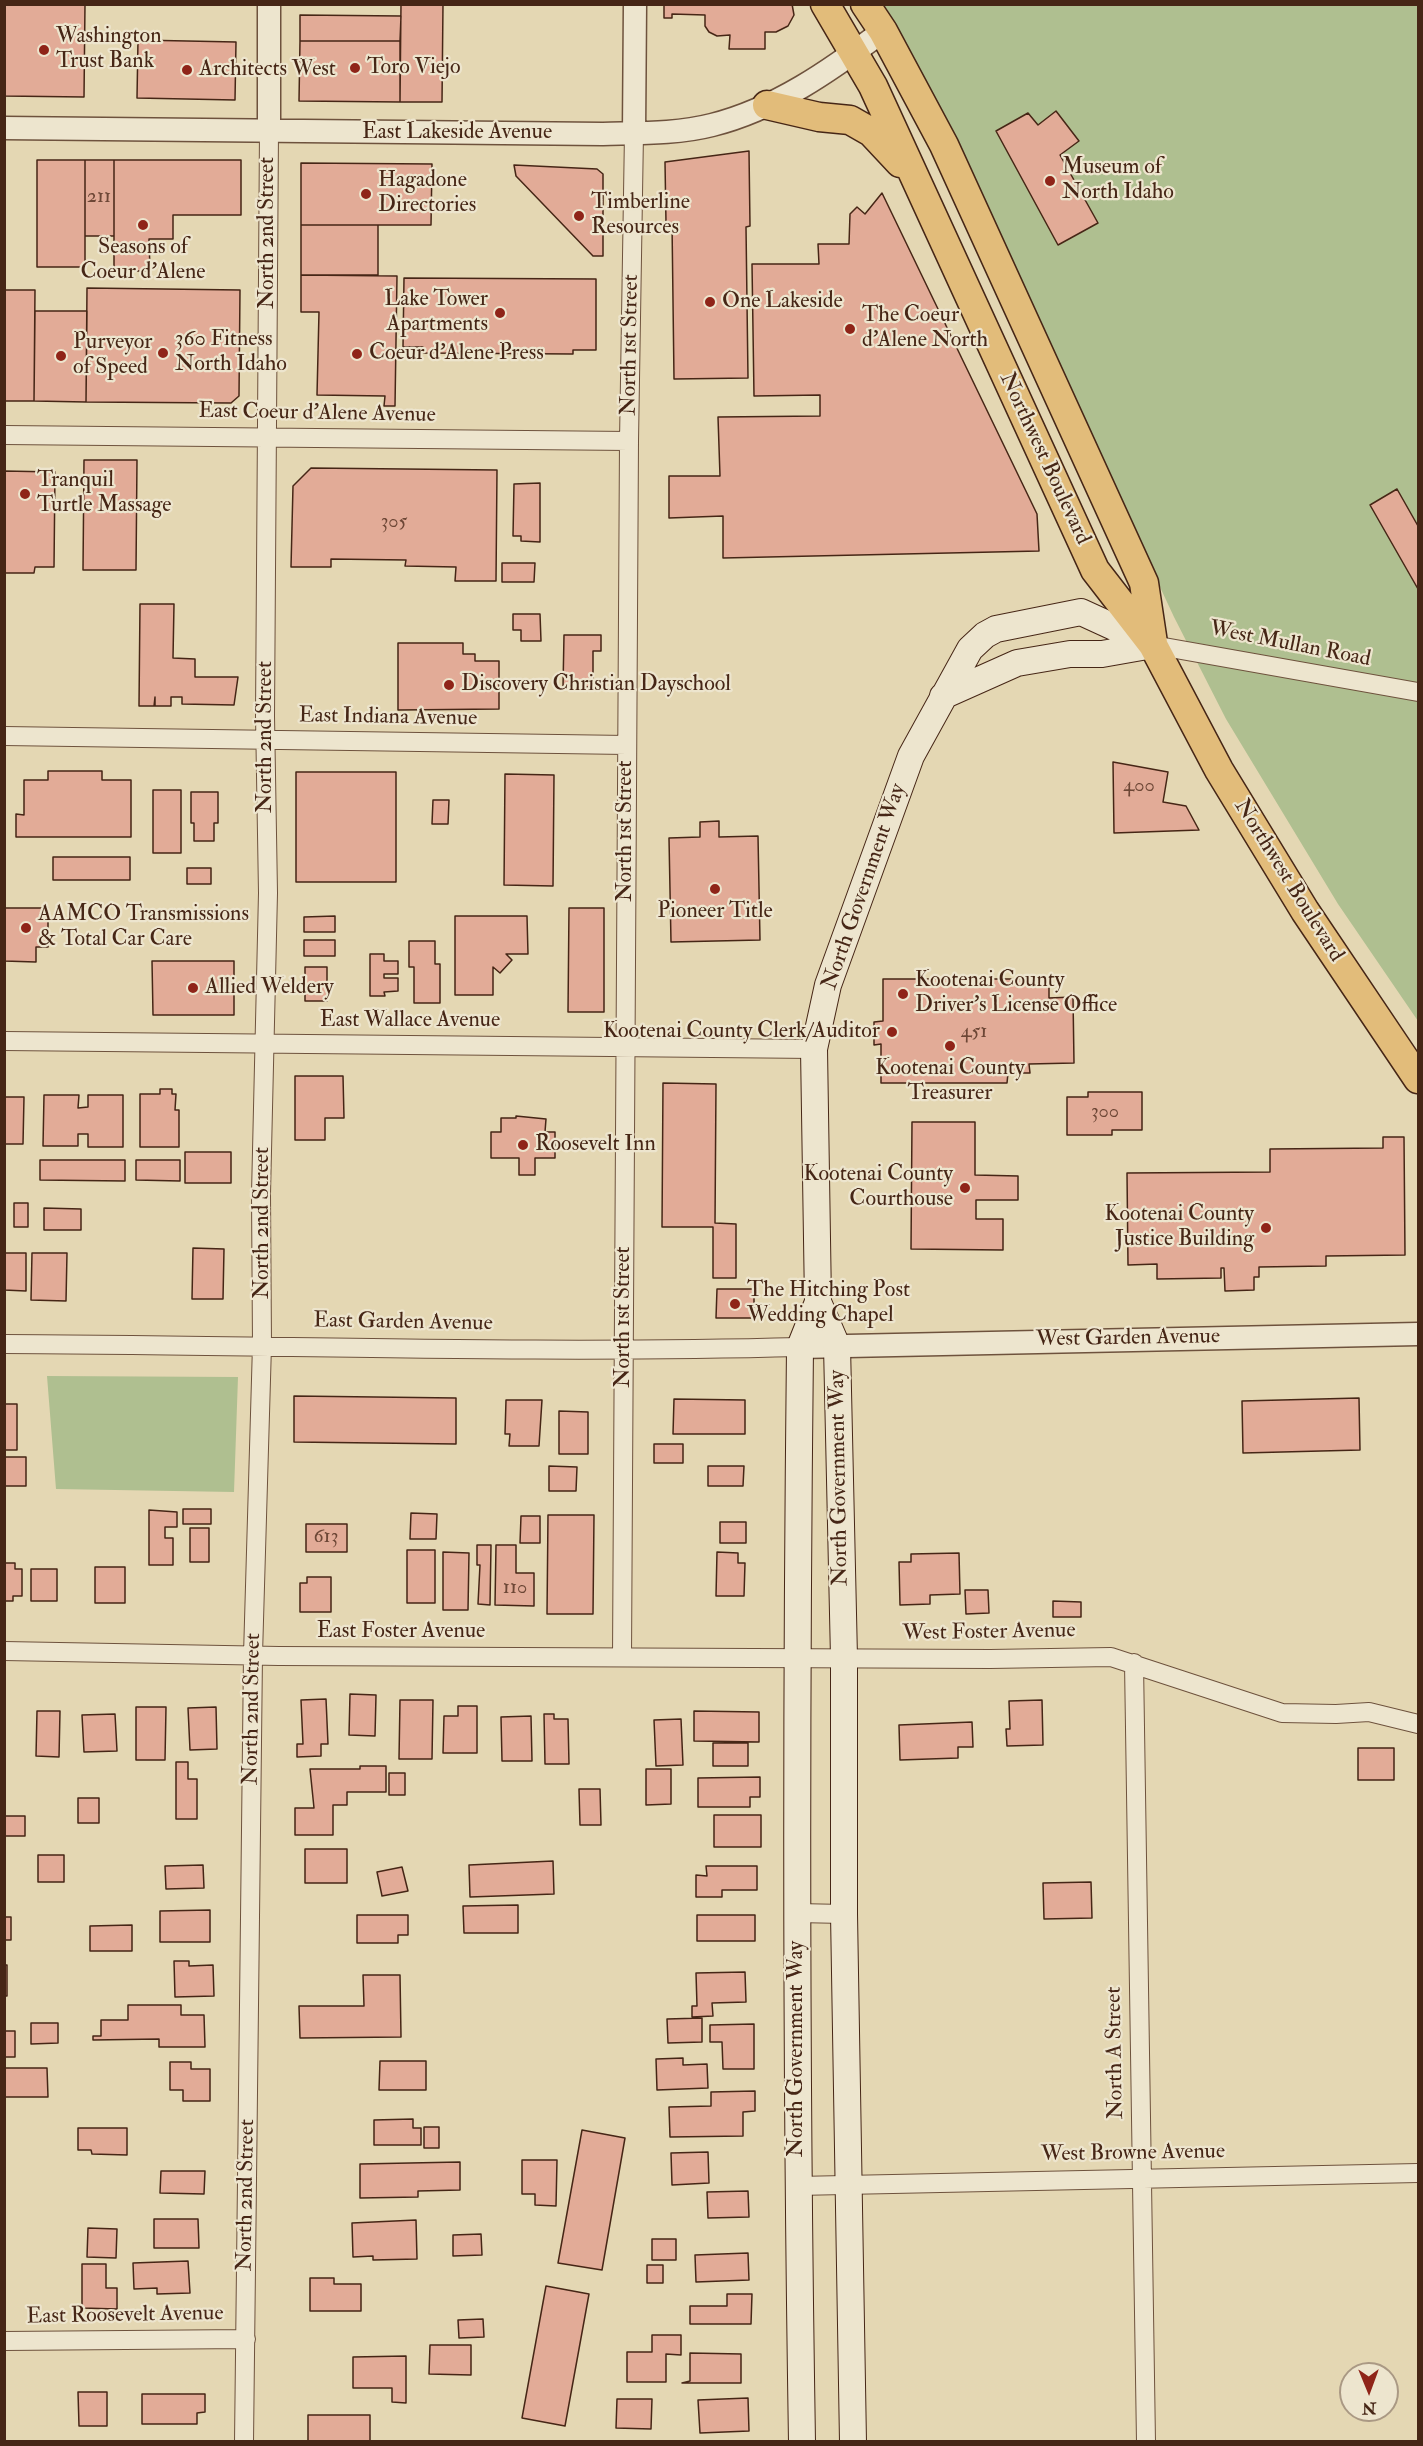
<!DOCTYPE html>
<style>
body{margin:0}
#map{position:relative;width:1423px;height:2446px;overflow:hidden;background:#e4d7b3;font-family:"IM FELL Double Pica",serif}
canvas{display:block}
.frame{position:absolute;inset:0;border:6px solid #462616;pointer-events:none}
.north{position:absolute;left:1339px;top:2362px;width:60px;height:60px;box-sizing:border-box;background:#ede5ce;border:2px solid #aa9984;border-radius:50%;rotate:179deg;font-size:16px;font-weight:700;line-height:24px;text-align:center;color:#462616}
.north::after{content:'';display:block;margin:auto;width:21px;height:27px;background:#8f2418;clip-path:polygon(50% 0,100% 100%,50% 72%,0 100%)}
</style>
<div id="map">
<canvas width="1423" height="2446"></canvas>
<div class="frame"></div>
<div class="north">N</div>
</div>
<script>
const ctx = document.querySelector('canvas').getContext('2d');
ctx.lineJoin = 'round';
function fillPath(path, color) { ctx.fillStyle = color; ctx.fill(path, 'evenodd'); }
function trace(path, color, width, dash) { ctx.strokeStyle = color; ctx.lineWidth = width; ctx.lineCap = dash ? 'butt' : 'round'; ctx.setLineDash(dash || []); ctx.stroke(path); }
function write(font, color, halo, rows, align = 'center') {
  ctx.font = font + ' "IM FELL Double Pica",serif'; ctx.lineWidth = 4.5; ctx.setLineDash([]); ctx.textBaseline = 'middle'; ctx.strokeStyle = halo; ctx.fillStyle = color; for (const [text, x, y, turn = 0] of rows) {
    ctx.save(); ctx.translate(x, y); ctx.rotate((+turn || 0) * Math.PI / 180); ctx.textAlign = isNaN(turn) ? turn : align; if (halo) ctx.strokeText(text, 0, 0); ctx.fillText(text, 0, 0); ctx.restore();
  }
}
fillPath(new Path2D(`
 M884,5H1418V1021L1338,904L1226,719L1174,617L908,47Z
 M47,1376L238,1377L234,1492L56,1489Z`), '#afbf90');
const building = new Path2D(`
 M4,4H85L84,97L4,96Z
 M401,4H443L442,102H400Z
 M664,4H792L794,15L788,26L776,32H765V49H729L730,35L717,36L709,32L705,26V15L672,14V18H664Z
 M300,15L401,16L400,41H300Z
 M138,40L236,42L235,100L137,98Z
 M300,41H400V102L299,101Z
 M1056,111L1079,141L1060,155L1098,223L1058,245L996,131L1028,113L1038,125Z
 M749,151L750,226L746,227L748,378L674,379L672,223H666L665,162Z
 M37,160H85V267H37Z
 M85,160H114V236H85Z
 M114,160H241V215H173V239H149L150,271H114Z
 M301,163L432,164L431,225H301Z
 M514,165L597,169L603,174V256H593L516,176Z
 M882,193L1037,514L1039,551L723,558V516L669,518V476H720L718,417L820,416V395L754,396L752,264H819L818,244H849L850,214L857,207L865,214Z
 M301,225H378V275H301Z
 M301,275L397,276L395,406H384L385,396L317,395L319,312H301Z
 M404,278L596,279V350H573V354L423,353V347H403Z
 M87,288L240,290L239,396L231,403L86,402Z
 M4,290H35L34,401H4Z
 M35,311H87L86,402L34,401Z
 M84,460H137L136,570H83Z
 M311,468L497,470L496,581H455L456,567L405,566L406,560L331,559V567H291L293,486Z
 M4,471L55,472L54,567H35L34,573H4Z
 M540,483V542L521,541V536H513L514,484Z
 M1397,489L1418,526V589L1370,505Z
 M502,563H535L534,582H502Z
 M140,604H174L173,658L195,659V677H238L234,705L182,704V697H171V706H155V697L154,706H139Z
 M513,614H540L541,641H521V630H513Z
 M564,635H601V651H593V687H563Z
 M398,643H463V654H475V661H499V709L398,710Z
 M1113,762L1168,772L1163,802L1186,806L1199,830L1114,833Z
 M48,771H102V780H131V837H16V814L24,815V780H48Z
 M296,772H396V882H296Z
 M505,774L554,775L553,886L504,885Z
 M153,790H181V853H153Z
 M191,792H218V823H214V841H194V823H191Z
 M433,800H449L448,824H432Z
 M719,821V837L758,836L760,940L671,942L669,838L700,837V822Z
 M53,857H130V880H53Z
 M187,868H211V884H187Z
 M4,908H48V947H36V962L4,961Z
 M569,908H604V1012H568Z
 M335,916V932H304V917Z
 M455,916H527L528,954H506L512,960L500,973L493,967V995H455Z
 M304,940H335V956H304Z
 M409,941H435V964H440V1003H414V967H409Z
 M370,954H384V961H398V974H384V978H398V991L384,992L385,996H370Z
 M152,961H234V1015H153Z
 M305,967H327V1001H305Z
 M883,979H1049V998L1073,997L1074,1063L1029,1064L1030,1073H1008L1007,1083H881V1044L874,1045V1022L883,1021Z
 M295,1076H343L344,1118H325V1140H295Z
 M663,1083L716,1084L715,1223L736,1224V1278H713V1227H662Z
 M160,1089H172V1094H176L175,1110H179V1147H140V1094H160Z
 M1088,1092H1142V1130H1112V1135H1067V1097H1088Z
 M44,1095H79L78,1108L88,1107V1095H123V1147H88V1134H78V1146H43Z
 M4,1097H24L23,1144H4Z
 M516,1116L546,1119L545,1132H555V1158H535V1175H519V1158H491V1132H501V1118H516Z
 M912,1122H975V1175L1018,1176V1200H976V1219H1003V1250L911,1249Z
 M1383,1137H1404L1405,1255L1326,1256V1266L1259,1267V1277H1254V1290L1225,1291L1224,1268H1221V1278L1157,1279V1264L1128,1265L1127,1173L1270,1172V1149L1383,1148Z
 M185,1152H231V1183H185Z
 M40,1160H125V1181L40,1180Z
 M136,1160H180V1181L136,1180Z
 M14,1203H28V1227H14Z
 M44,1208L81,1209V1230H44Z
 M193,1248L224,1249L223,1299H192Z
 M4,1253H26V1291L4,1290Z
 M32,1253H67L66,1301L31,1300Z
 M717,1289H754V1318H716Z
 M294,1396L456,1398V1444L294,1442Z
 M1359,1398L1360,1450L1243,1453L1242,1401Z
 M674,1399L745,1400V1434H673Z
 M506,1400H542L539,1446H509L510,1434H505Z
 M4,1404H17V1450H4Z
 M559,1411L588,1412V1454H559Z
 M654,1444H683V1463H654Z
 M4,1457H26V1486H4Z
 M549,1466L577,1467L576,1491H549Z
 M708,1466H744L743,1486H708Z
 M183,1509H211V1524H183Z
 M149,1510L177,1512V1527H165V1538H173V1565H149Z
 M411,1513L437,1514L436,1539H410Z
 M548,1515H594L593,1614H547Z
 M521,1516H540V1543H520Z
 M720,1522H746V1543H720Z
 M306,1524H347V1552H306Z
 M190,1528H209V1562H190Z
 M477,1545H491L490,1605L478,1604L480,1565H477Z
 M496,1545H516V1573H534V1606L495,1605Z
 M407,1550H435V1603H407Z
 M443,1552L469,1553L468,1610H443Z
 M717,1552L738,1553V1563H745L744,1596H716Z
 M959,1553L960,1594L930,1595V1604L900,1605L899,1562H911V1554Z
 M4,1563H15V1569H22V1596H13V1601H4Z
 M95,1567H125V1603H95Z
 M31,1569H57V1601H31Z
 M307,1577H331V1612H300V1583H307Z
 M965,1590H988L989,1613L966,1614Z
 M1053,1601L1081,1602V1617H1053Z
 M350,1694L376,1695L375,1736L349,1735Z
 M326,1699L328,1744H321V1756L297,1757V1744H303L301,1700Z
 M400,1700H433L432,1759H399Z
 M1042,1700L1043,1745L1007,1746L1006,1729H1010L1009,1701Z
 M458,1706H477V1753H443L444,1716H458Z
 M136,1707H166L165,1760H136Z
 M216,1707L217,1749L190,1750L188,1708Z
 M37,1711H60L59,1757L36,1756Z
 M694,1711L759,1712V1742L694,1741Z
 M115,1714L117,1751L84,1752L82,1715Z
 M544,1714H554V1719H568L569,1764H545Z
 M531,1716L532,1761H502L501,1717Z
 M681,1719L683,1765L656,1766L654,1720Z
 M972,1722L973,1747H958V1758L900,1760L899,1725Z
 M713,1743H748V1766H713Z
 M1358,1748H1394V1780H1358Z
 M176,1762H188V1779H197V1819H176Z
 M360,1766H386V1792H347V1805H333V1835H295V1808H314L310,1769H360Z
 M646,1769H671V1804L646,1805Z
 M389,1773H405V1795H389Z
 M760,1777V1797H750V1807H698V1778Z
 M579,1789H600L601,1825H580Z
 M78,1798H99V1823H78Z
 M714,1815H761V1847H714Z
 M4,1816H25V1836H4Z
 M305,1849H347V1883H305Z
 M38,1855H64V1882H38Z
 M553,1861L554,1894L470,1897L469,1865Z
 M203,1865L204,1888L166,1889L165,1866Z
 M706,1866H757V1890H722V1897H696V1875L707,1876Z
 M402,1867L408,1891L382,1896L377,1872Z
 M1091,1882L1092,1918L1044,1919L1043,1883Z
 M518,1905V1933H464L463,1906Z
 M210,1910V1942H160V1911Z
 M357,1915H408V1935H398V1943H357Z
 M697,1915H755V1941H697Z
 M4,1917H11V1940H4Z
 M132,1925V1951H90V1926Z
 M174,1961H189V1966L213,1965L214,1996L175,1997Z
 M4,1965H7V1996H4Z
 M745,1972L746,2002L712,2003L713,2016L692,2017V2006H697L696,1973Z
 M363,1975H400L401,2037L300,2038L299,2006H364Z
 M128,2005H181V2015H204L205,2047H159V2039L93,2040V2036H101V2020H128Z
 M702,2018V2042L668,2043L667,2019Z
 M31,2023H58V2043L31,2044Z
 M754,2024V2069H723L722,2042H710V2025Z
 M4,2031H15V2057H4Z
 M683,2058V2065L707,2064L708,2088L657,2090L656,2059Z
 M380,2061H426V2090H379Z
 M170,2062H191V2069H210V2101H183V2090H170Z
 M4,2068H47L48,2097H4Z
 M755,2091V2111L743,2112V2136L670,2137L669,2107L711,2106V2092Z
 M413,2119V2128H421V2145H374V2120Z
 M424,2127H439V2148H424Z
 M78,2128H127V2155L92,2154L91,2150H78Z
 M582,2130L625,2138L602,2270L558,2263Z
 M708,2152L709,2183L672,2185L671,2153Z
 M522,2160H557L556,2206L535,2205V2194H522Z
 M460,2162V2190L418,2191V2197L360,2198V2164Z
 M161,2171H205L204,2194L160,2193Z
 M748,2191L749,2217L708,2218L707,2192Z
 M154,2219H198L199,2248H154Z
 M416,2220L417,2259L373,2260V2256L353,2257L352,2223Z
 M88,2228L117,2229L116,2258L87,2257Z
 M481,2234L482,2255L453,2256V2235Z
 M652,2239H676V2260H652Z
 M748,2253L749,2280L696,2282L695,2255Z
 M188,2261L190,2293L157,2294V2288L134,2289L133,2263Z
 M82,2264H106V2288H117V2309L82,2308Z
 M647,2265H663V2283H647Z
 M310,2278H334V2284H361V2311H310Z
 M546,2286L589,2294L565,2426L522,2418Z
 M727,2294H752L751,2324H690V2306H727Z
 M483,2319L484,2337L459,2338L458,2320Z
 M652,2335H681V2355L666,2354V2382H627V2352H652Z
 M430,2345H471V2375L429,2374Z
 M690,2353L741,2354V2383H682L690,2381Z
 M406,2356V2403L392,2402V2388H353V2357Z
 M78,2392H107V2426H79Z
 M142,2394H205V2412L197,2413V2424H142Z
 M748,2398L749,2431L700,2433L698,2400Z
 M617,2399H652L651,2429L616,2428Z
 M308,2415H370V2442H308Z`);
fillPath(building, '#e2ab97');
trace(building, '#462616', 1.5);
const minor = new Path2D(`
 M4,435L629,441
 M1153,645L1418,692
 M4,736L627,745
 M4,1041L814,1049
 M4,1344C270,1345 535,1354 800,1347
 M4,1651L279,1656L990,1659L1111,1657L1282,1713L1336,1714L1369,1712L1418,1724
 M622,1657L629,441L634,133
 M1134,1663L1146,2442
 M797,1913L844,1914
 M797,2186L1418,2173
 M4,2341L246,2339
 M244,2442L253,1655L262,1345L261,1194L268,893L265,716L269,130`);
const tertiary = new Path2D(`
 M4,128L603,134C639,133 677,134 712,125C776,109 831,70 883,31
 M269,130V4
 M634,133L635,4
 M800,1347L1418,1334`);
const secondary = new Path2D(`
 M943,696L1017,663L1070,654H1102L1153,645
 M818,1302L837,1346L844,1658V1914L853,2442
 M802,2442C796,2077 796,1712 800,1347L818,1302L814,1049L828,985L911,756L970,649L985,635L996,629L1081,612L1153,645`);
const primary = new Path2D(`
 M825,4L873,86L1095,570L1153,645L1219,770L1305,911L1418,1079
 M865,4L883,31L944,145L1144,583L1153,643
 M767,105L819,117L850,120L871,132L900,163`);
trace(minor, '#6e523d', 20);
trace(tertiary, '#6e523d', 25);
trace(secondary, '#462616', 28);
trace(primary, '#462616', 31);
trace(minor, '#ede5ce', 18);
trace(tertiary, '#ede5ce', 22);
trace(secondary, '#ede5ce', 26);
trace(primary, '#e2bc7a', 28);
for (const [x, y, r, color] of [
 [44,50,6,"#8f2418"],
 [355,68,6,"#8f2418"],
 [187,70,6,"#8f2418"],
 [1050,181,6,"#8f2418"],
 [366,194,6,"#8f2418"],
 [579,216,6,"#8f2418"],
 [143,225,6,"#8f2418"],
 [710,302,6,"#8f2418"],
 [500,313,6,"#8f2418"],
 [850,329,6,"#8f2418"],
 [163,353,6,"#8f2418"],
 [357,354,6,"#8f2418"],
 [61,356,6,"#8f2418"],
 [25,494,6,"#8f2418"],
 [449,685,6,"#8f2418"],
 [715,889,6,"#8f2418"],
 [26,928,6,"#8f2418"],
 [193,988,6,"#8f2418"],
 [903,994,6,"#8f2418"],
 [892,1032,6,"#8f2418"],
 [950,1046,6,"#8f2418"],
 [523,1145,6,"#8f2418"],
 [965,1188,6,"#8f2418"],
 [1266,1228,6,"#8f2418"],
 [735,1304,6,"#8f2418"]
]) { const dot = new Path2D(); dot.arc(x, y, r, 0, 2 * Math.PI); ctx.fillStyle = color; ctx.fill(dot); trace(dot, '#ede5ce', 2); }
write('20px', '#6d4736', null, [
 ["211",99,198],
 ["305",394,523],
 ["400",1139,787],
 ["451",974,1033],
 ["300",1105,1113],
 ["613",326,1538],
 ["110",515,1589]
]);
write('22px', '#462616', '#ede5ce', [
 ["Washington",56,37],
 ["Trust Bank",56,62],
 ["Toro Viejo",367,68],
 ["Architects West",199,70],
 ["Museum of",1062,168],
 ["North Idaho",1062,193],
 ["Hagadone",378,181],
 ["Directories",378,206],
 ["Timberline",591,203],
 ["Resources",591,228],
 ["Seasons of",143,248,"center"],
 ["Coeur d'Alene",143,273,"center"],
 ["Lake Tower",488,300,"right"],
 ["Apartments",488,325,"right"],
 ["One Lakeside",722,302],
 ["The Coeur",862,316],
 ["d'Alene North",862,341],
 ["360 Fitness",175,340],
 ["North Idaho",175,365],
 ["Purveyor",73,343],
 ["of Speed",73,368],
 ["Coeur d'Alene Press",369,354],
 ["Tranquil",37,481],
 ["Turtle Massage",37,506],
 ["Discovery Christian Dayschool",461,685],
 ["Pioneer Title",715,912,"center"],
 ["AAMCO Transmissions",38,915],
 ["& Total Car Care",38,940],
 ["Kootenai County",915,981],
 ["Driver's License Office",915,1006],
 ["Allied Weldery",205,988],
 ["Kootenai County Clerk/Auditor",880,1032,"right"],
 ["Kootenai County",950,1069,"center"],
 ["Treasurer",950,1094,"center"],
 ["Roosevelt Inn",535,1145],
 ["Kootenai County",953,1175,"right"],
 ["Courthouse",953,1200,"right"],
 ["Kootenai County",1254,1215,"right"],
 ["Justice Building",1254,1240,"right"],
 ["The Hitching Post",747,1291],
 ["Wedding Chapel",747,1316]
], 'left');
write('22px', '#462616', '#ede5ce', [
 ["East Lakeside Avenue",457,133],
 ["North 2nd Street",268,233,-90],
 ["North 1st Street",631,345,-89],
 ["East Coeur d'Alene Avenue",317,414,1],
 ["Northwest Boulevard",1044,459,65],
 ["West Mullan Road",1290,645,11],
 ["East Indiana Avenue",388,718,1],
 ["North 2nd Street",266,737,-90],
 ["North 1st Street",626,831,-90],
 ["Northwest Boulevard",1288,881,58],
 ["North Government Way",865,887,-71],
 ["East Wallace Avenue",410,1021],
 ["North 2nd Street",263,1223,-90],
 ["North 1st Street",624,1317,-90],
 ["East Garden Avenue",403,1323,1],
 ["West Garden Avenue",1128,1339,-1],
 ["North Government Way",840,1478,-91],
 ["East Foster Avenue",401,1632],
 ["West Foster Avenue",989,1633,-1],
 ["North 2nd Street",253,1709,-89],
 ["North Government Way",797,2049,-90],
 ["North A Street",1116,2053,-91],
 ["West Browne Avenue",1133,2154,-1],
 ["North 2nd Street",247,2195,-89],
 ["East Roosevelt Avenue",125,2316,-1]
]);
</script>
